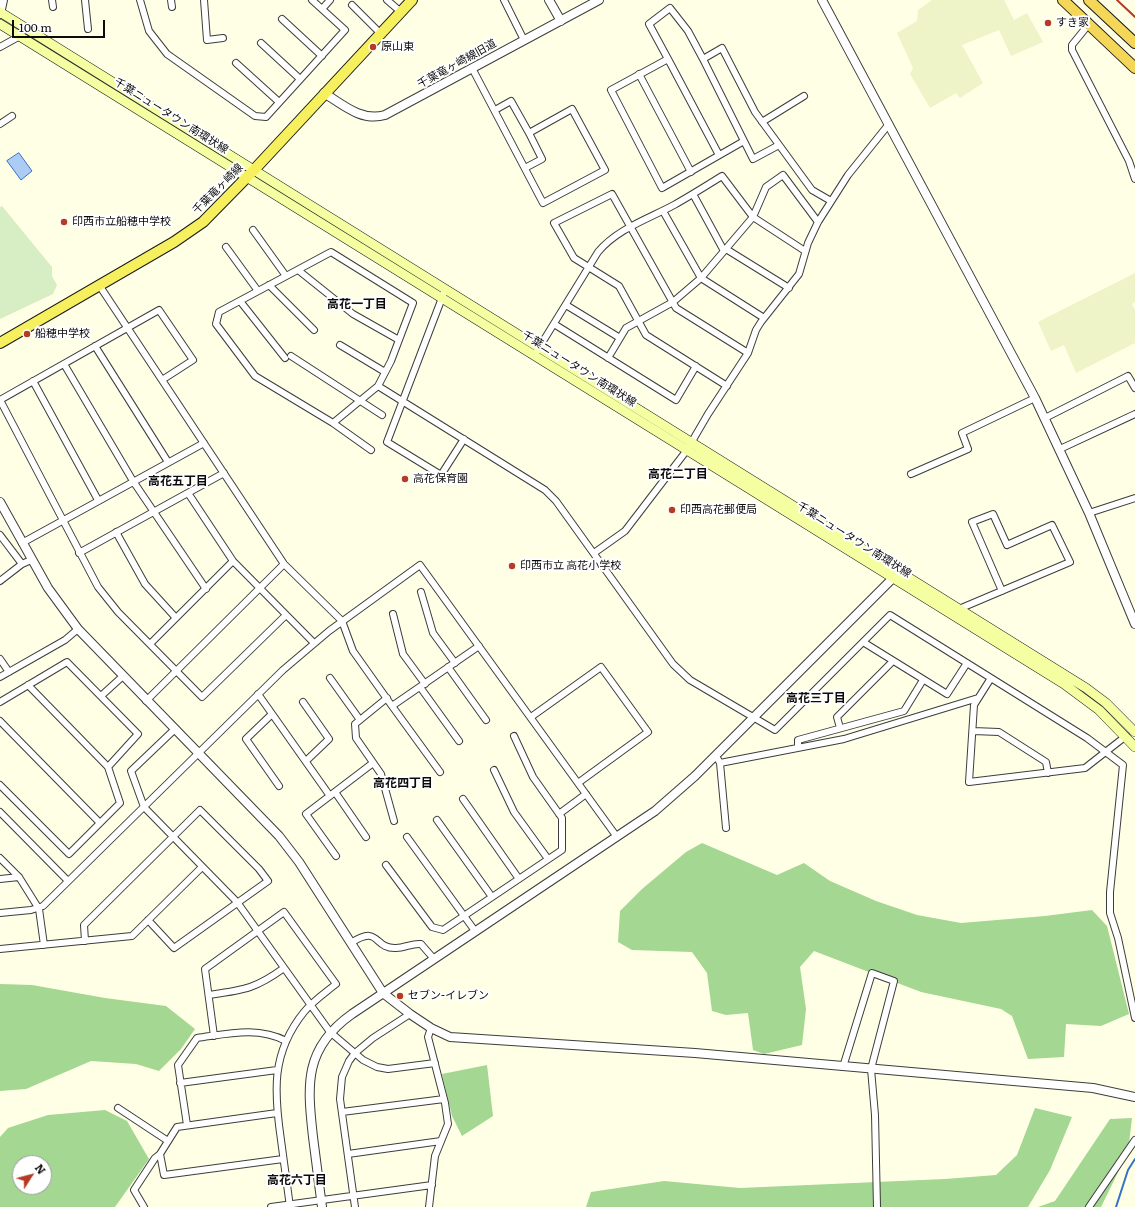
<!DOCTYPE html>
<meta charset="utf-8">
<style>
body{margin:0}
#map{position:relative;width:1135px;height:1207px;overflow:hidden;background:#ffffe6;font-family:Literata,serif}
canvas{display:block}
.north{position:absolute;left:12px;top:1155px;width:40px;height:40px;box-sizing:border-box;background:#fff;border:1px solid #9d9d9d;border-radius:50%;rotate:54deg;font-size:11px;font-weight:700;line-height:16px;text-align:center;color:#0a0a0a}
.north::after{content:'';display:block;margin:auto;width:14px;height:18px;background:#b63b25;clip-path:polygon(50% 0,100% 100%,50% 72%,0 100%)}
.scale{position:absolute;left:12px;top:20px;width:93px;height:18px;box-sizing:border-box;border:2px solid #0a0a0a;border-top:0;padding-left:5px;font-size:12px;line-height:14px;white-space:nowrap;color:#0a0a0a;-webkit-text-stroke:3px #fff;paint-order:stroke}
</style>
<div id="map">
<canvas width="1135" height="1207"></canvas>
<div class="north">N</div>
<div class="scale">100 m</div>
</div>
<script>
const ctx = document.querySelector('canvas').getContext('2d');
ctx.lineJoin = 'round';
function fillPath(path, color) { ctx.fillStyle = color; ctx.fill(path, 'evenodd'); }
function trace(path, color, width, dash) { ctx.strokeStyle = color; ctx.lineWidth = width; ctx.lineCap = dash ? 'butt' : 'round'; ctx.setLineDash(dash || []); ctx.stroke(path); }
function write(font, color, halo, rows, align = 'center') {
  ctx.font = font + ' Literata,"Noto Sans JP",serif'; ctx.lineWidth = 4; ctx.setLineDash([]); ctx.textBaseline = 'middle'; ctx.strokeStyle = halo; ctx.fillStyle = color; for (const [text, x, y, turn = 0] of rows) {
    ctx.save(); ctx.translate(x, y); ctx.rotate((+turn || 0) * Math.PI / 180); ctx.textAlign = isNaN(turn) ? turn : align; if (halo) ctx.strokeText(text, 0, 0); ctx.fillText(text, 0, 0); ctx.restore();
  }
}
fillPath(new Path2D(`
 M932,0H1004L1014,20L1027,13L1043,42L1011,56L999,30L962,45L983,83L960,98L956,93L930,108L910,74L913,68L897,33L917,21L918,10Z
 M1135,273V302L1132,304L1135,310V343L1076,373L1064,345L1051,351L1038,322Z`), '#eef3c8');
fillPath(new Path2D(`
 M702,843L777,875L804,863L830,881L876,901L917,915L961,923L1045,916L1092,910L1107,926L1129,1014L1101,1026L1066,1024L1064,1057L1028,1059L1012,1016L1001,1009L921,992L814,951L800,967L806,1009L802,1045L764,1054L753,1050L748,1013L726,1015L712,1011L707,973L692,952L632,950L618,942L620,911L642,889L686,852Z
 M0,984L32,985L105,998L166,1006L195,1029L181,1049L159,1071L136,1064L91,1061L26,1089L0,1091Z
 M487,1065L493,1116L462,1136L452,1116L442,1074Z
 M1035,1108L1072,1117L1050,1170L1028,1207H586L591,1192L664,1181L740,1188L945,1179L996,1175L1017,1155Z
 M105,1110L127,1121L149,1159L115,1207H0V1137L8,1128L48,1115ZM20,1163H44V1187H20Z
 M1132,1118L1128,1152L1101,1207H1038L1055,1201L1110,1119Z`), '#a3d792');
fillPath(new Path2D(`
 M2,206L52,267V276L57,285L53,294L0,319V207Z`), '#d7eec4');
const water = new Path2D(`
 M19,153L32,171L21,180L7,161Z`);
fillPath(water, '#accbf5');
trace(water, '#3570ca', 1);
trace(new Path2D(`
 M1116,1207L1128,1170L1135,1159`), '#3570ca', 2);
const minor = new Path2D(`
 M52,0L53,7
 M85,0L88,29
 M140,0L149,31L167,54L255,116L266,117L345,30L312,0
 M171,0L172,7
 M204,0L207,40L223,38
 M387,0L401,12
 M504,0L524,40
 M352,5L380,33
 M322,9L330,0
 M282,19L322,56
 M1089,24L1072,45V50L1129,161L1135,179
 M261,43L300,79
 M0,47L20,36
 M668,59L649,24L670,8L688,31L703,59
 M236,63L279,102
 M472,68L543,203L605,170L572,109L529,133L542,159L525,168
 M639,74L691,172
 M495,110L511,101L529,133
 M762,122L804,96
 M0,124L12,116
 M779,145L753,159L703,59L722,48L755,112L812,190L831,201
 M719,155L668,59L611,90L662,188L744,141
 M693,194L724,251
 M663,211L701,278L764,318
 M253,230L286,276
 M226,247L258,291
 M726,249L789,288
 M298,270L353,314L399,340
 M99,285L284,564L342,621L353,651L392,706L479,646
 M269,285L314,330
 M445,290L387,442L441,475L464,439
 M240,301L285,358
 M566,305L620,338
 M554,324L676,400L696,366
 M340,345L385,372
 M95,346L168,462
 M537,351L598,252C617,229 648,219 674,205C690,196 706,186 722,176L753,217L805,251
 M291,356L382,415
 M608,358L626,328L673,302L701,278L753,217L766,187L783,175L818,222
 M64,364L133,481L206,589
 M162,380L193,360L159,310L0,400L98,587L118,612L202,697L286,615
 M33,381L98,500
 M378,386L333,423L255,376L216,324L219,312L331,252L413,303L391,361L378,386L545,490L556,501L673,664L690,680L775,730L890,615L1087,738L1123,765L1110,892V913L1118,938L1135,1018
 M727,386L646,335L619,286L574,258L554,223L612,194L676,308L748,353
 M1045,418L1128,376L1135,388
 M333,423L371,450
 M1060,449L1135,414
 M911,474L968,449L962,433L1035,398
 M188,493L233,561L314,643
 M1089,513L1135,498
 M116,532L145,584L176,618
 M0,535L22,564
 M22,543L204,443
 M79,553L224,473
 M594,553L625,531L687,450L708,414L748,353L756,330L761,322L799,274L808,243L818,222L848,175L889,124
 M0,581L22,564L31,560
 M421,592L433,633L455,663
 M959,609L1070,562L1052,525L1007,545L993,514L972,522L1002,591
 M393,614L403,654L425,684
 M863,642L947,694L967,663
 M150,644L233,561
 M0,659L9,672
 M448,667L486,720
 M0,677L65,640L78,629
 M330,678L360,720
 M991,678L974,705L969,782L1085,768L1126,736
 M28,685L108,767
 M420,687L459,741
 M258,694L330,796
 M101,696L123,676
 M387,698L355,724L356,738L381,774L394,821
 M146,701L284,564
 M0,702L67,662L138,734L108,767L120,803L69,854L0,785
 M303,702L329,739L306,761
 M392,706L440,772
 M272,714L246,739L279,786
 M531,717L601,667L648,732L578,783
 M0,721L100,823
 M840,728L837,717L893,661
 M175,729L131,771L144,807L237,902L330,1032L363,1060L377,1067L388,1069L435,1063
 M973,731L999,732L1046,762L1048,773
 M798,748V740L904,711L923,680
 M716,756L720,763L726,828
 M720,763L844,739L978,698
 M494,770L514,812L548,859
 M335,792L366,837
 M463,799L519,879
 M0,812L68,881
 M559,814L586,794
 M437,820L492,897
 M407,837L475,931
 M336,856L306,814L373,763
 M0,858L19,877L39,909L44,945
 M386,865L432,927L443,930L562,850V818L533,777L514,736
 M0,879L19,877
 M0,913L31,910L43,906L283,670L329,631L420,565L617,837
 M85,941L84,925L200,810L259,869L268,881L174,948L148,920
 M351,943C380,924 373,949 396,948C405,948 412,943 421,944L434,959
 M0,949L132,936L202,867
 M209,995C244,990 255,989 284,968
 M214,1036L205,969L284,912L336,984C325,993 313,1001 304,1012C271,1053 274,1092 281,1140C284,1162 287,1185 290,1207
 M843,1067L872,973L894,981L871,1069L875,1115L877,1207
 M180,1083L277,1070
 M118,1108L168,1141
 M342,1112L444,1099
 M277,1113L177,1127L160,1154L164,1175L283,1159
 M187,1125L178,1065L197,1038C227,1034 258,1026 286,1041
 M348,1154L441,1141
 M144,1207L134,1190L155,1158L160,1154
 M271,1207L432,1185
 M355,1207L340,1099L342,1077L349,1061L355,1053L373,1038L410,1014
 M429,1207L435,1156L448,1124L445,1103L428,1037L431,1028
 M1089,1207L1135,1140`);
const tertiary = new Path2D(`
 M549,0L561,21
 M822,0L1035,398L1089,513L1135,624
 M0,14L3,0
 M324,93C343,105 362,122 385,115L599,0
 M0,502L48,588L78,629L279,836L299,862L383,993L410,1014L431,1028L450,1037L695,1053L1093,1088L1135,1097
 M322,1207C319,1184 316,1160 313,1137C307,1084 304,1048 352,1014L655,811L695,776L897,574`);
const secondary = new Path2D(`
 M0,12L1086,688L1106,703L1135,732
 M0,24L1064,684L1099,710L1135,747`);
const primary = new Path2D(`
 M0,343L174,242L203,222L253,171L412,0`);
const trunk = new Path2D(`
 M1063,0L1135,68
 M1089,0L1135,43`);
trace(minor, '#3d3d3d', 8);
trace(tertiary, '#3d3d3d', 10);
trace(secondary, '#2c2c2c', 10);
trace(primary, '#1b1b1b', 12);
trace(trunk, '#1b1b1b', 12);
trace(minor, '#fff', 6);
trace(tertiary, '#fff', 8);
trace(secondary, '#f6fea2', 9);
trace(primary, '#f7f05e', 10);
trace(trunk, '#f4d658', 10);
trace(new Path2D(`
 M1117,0L1135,17`), '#b63b25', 2);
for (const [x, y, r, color] of [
 [1048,23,4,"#b63b25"],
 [373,47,4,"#b63b25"],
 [64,222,4,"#b63b25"],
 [27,334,4,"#b63b25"],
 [405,479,4,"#b63b25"],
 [672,510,4,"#b63b25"],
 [512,566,4,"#b63b25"],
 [400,996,4,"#b63b25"]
]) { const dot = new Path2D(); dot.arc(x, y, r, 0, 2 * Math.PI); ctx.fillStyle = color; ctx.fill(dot); trace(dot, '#fff', 1.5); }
write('11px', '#0a0a0a', '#fff', [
 ["すき家",1056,23],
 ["原山東",381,47],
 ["印西市立船穂中学校",72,222],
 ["船穂中学校",35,334],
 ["高花保育園",413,479],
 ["印西高花郵便局",680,510],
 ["印西市立 高花小学校",520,566],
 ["セブン-イレブン",408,996]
], 'left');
write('11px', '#0a0a0a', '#fff', [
 ["千葉竜ヶ崎線旧道",457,64,-29],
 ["千葉ニュータウン南環状線",171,116,32],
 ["千葉竜ヶ崎線",218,189,-45],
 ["千葉ニュータウン南環状線",579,369,32],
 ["千葉ニュータウン南環状線",854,540,32]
]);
write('bold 12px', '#0a0a0a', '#fff', [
 ["高花一丁目",357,304],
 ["高花二丁目",678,474],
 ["高花五丁目",178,481],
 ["高花三丁目",816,698],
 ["高花四丁目",403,783],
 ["高花六丁目",297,1180]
]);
</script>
